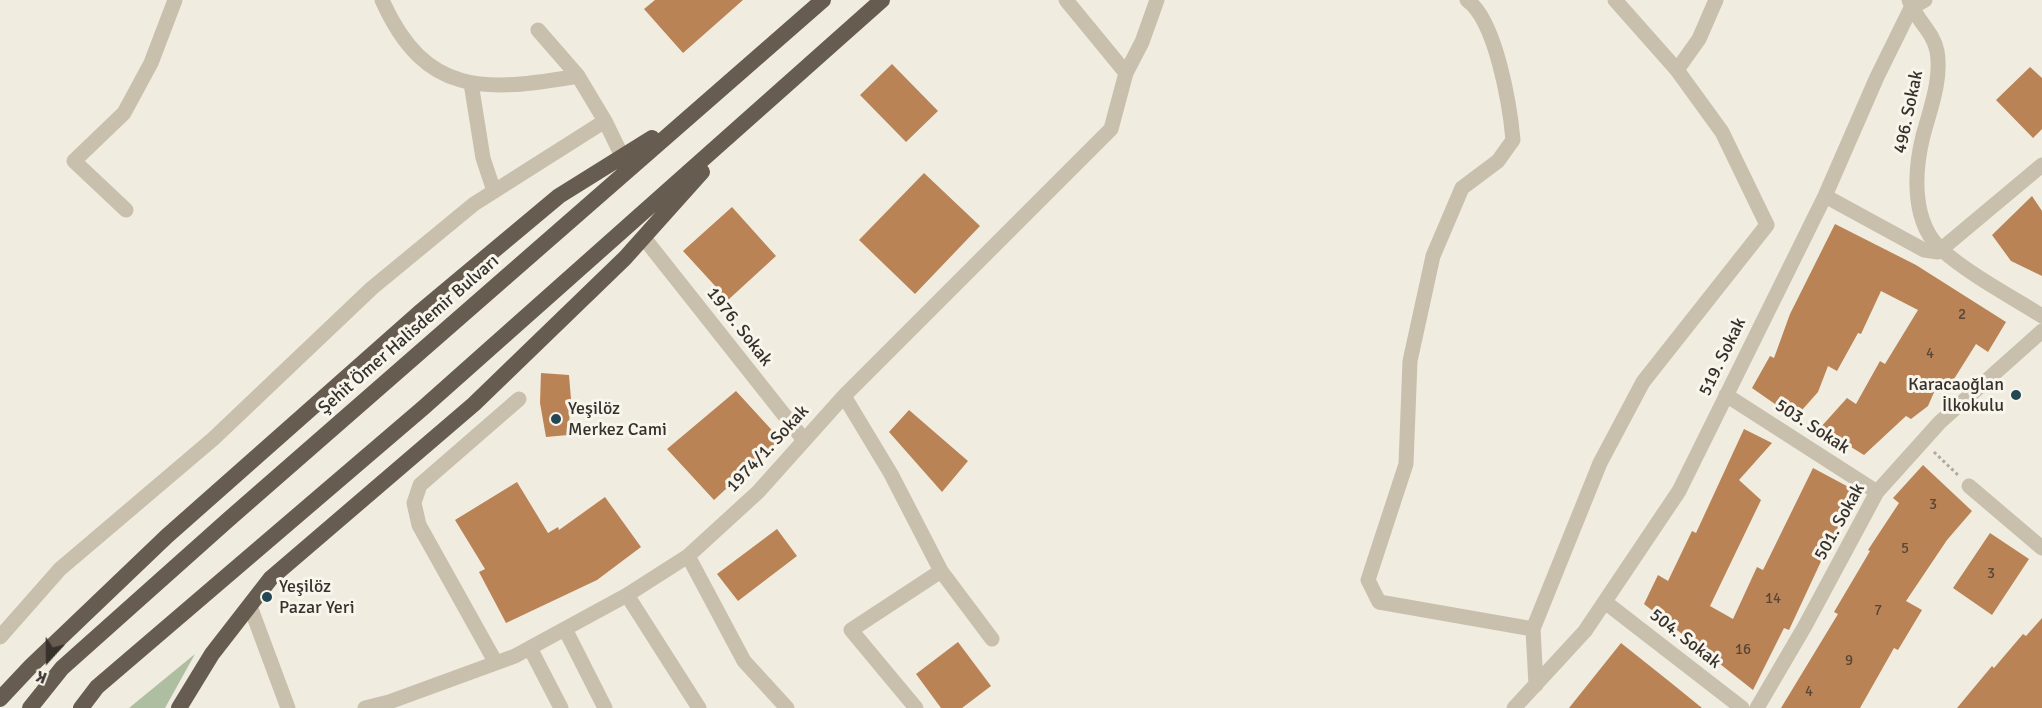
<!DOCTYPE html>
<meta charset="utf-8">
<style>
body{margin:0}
#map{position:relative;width:2042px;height:708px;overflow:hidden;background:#f1ece0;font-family:Signika,sans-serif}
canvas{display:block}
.north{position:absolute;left:18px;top:630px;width:60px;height:60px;-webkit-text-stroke:4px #f8f5ec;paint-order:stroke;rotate:201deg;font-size:16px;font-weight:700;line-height:24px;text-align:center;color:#37312b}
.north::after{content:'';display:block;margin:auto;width:21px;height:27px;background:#37312b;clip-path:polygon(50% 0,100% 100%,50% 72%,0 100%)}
</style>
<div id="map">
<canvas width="2042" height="708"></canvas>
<div class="north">K</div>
</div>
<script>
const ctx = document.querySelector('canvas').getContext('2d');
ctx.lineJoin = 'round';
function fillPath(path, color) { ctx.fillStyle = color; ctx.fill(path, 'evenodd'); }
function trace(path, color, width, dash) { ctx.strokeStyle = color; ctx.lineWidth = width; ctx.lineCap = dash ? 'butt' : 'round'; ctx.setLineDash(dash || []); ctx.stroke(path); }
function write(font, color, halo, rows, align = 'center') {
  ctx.font = font + ' Signika,sans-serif'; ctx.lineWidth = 6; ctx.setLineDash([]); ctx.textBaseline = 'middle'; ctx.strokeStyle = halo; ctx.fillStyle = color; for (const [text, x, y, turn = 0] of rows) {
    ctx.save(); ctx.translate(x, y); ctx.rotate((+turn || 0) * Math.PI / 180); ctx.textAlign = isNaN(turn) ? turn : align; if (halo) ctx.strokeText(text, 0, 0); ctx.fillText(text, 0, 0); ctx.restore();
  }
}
fillPath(new Path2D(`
 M195,654L165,708H129Z`), '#aebea1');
fillPath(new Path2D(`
 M655,0H743L683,53L644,9Z
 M892,64L938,111L906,142L860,95Z
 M2030,67L2042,78V129L2033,138L1996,100Z
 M924,173L980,226L915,294L859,240Z
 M2032,196L2042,211V276L2011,261L1992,235Z
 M732,207L776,256L728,300L683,251Z
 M1835,224L1916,265L2006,322L1988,352L1976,344L1949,387L1939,381L1928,406L1911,419L1906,416L1864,455L1820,428L1847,398L1856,404L1880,361L1885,364L1918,310L1881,291L1861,334L1858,333L1837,371L1828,366L1818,392L1795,418L1752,388L1770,356L1774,358L1790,314Z
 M541,373L569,375L571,399L568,435L546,437L540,403Z
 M736,391L780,439L714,500L667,449Z
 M909,410L968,461L942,492L889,432Z
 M1744,429L1772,443L1739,480L1761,500L1710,606L1733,619L1757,567L1763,570L1813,468L1858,492L1831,540L1789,630L1784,628L1753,690L1644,604L1658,575L1668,581L1692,531L1696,533Z
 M1923,465L1972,511L1947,540L1906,601L1922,610L1898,650L1894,648L1860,708H1781L1838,614L1834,612L1870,551L1868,550L1899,503L1893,498Z
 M517,482L548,533L558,527L559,530L605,497L641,547L597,580L506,623L479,572L485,569L455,520Z
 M777,529L797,556L738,601L717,574Z
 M1990,533L2029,559L1992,615L1953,588Z
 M2042,618V708H1957L1992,666L1994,668L2023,634L2026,636Z
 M958,642L991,686L962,708H941L916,674Z
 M1621,643L1670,682L1702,708H1569Z`), '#b98355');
trace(new Path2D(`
 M1934,452L1959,476`), '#b3a997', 3, [3, 3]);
trace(new Path2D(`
 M382,0C425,97 486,92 578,76
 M1066,0L1126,73
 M1467,0C1496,20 1510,106 1513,140L1498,161L1462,188L1433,256L1410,361L1406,464L1368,580L1379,602L1533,629
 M1615,0L1677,70
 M1909,0C1915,19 1933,31 1937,51C1942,80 1930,109 1923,136C1914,172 1911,224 1943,251C1969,274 2012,297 2042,316
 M538,30L578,76L605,121L622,156
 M471,83L483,158L494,191
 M1825,196L1924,250L1938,252L2042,165
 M126,210L74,161L124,113L151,63L175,0
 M644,238L804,440
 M1726,395L1877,492
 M844,396L891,474L941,571L992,639
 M1969,486L2042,548
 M688,556L744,661L787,708
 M627,595L699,708
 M1605,602L1742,708
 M250,606L288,708
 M565,629L605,708
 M0,637L60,569L213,439L372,288L474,204L605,121
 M530,648L561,708
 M496,663L419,525L414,503L420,485L519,399
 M1536,685L1533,629L1600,463L1643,382L1767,225L1722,132L1677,70L1699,39L1716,0
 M365,708L389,702L515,656L627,595L688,556L758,492L844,396L1111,129L1126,73L1142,42L1157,0
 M916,708L851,630L941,571
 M1514,708L1585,631L1679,491L1825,196L1877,77L1911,8L1925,0
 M1757,708L1805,626L1877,492L1940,422L2042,331`), '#c8bfad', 15);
trace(new Path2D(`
 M0,699L31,666L167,536L419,313L559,196L652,138
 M30,708L62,668L229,519L823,0
 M81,708L97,687L423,408L882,0
 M179,708L212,654L271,578L474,404L625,258L702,172`), '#675c50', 16);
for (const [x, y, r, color] of [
 [2016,395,6,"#244754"],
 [556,419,6,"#244754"],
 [267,597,6,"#244754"]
]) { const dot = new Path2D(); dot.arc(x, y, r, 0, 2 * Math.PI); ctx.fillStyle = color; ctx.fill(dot); trace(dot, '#f8f5ec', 2); }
write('15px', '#584636', null, [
 ["2",1962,315],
 ["4",1930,354],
 ["3",1933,505],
 ["5",1905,549],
 ["3",1991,574],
 ["14",1773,599],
 ["7",1878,611],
 ["16",1743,650],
 ["9",1849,661],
 ["4",1809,692]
]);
write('18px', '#37312b', '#f8f5ec', [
 ["496. Sokak",1909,112,-78],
 ["1976. Sokak",739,327,52],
 ["Şehit Ömer Halisdemir Bulvarı",409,335,-41],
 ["519. Sokak",1723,357,-64],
 ["503. Sokak",1812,427,33],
 ["1974/1. Sokak",768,449,-47],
 ["501. Sokak",1840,522,-61],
 ["504. Sokak",1685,639,38]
]);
write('18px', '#37312b', '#f8f5ec', [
 ["Karacaoğlan",2004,385,"right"],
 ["İlkokulu",2004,406,"right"],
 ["Yeşilöz",568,409],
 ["Merkez Cami",568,430],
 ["Yeşilöz",279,587],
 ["Pazar Yeri",279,608]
], 'left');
</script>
